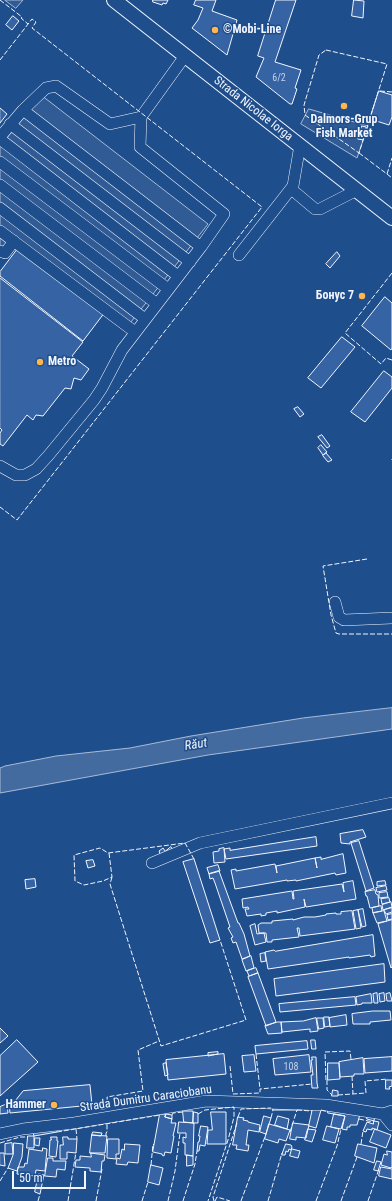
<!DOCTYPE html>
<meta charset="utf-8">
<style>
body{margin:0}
#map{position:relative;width:392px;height:1201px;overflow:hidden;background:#1f4e8c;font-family:"Roboto Condensed",sans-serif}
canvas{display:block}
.scale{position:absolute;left:12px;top:1171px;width:74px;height:18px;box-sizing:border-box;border:2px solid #f2f6ff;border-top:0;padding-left:5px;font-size:12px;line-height:14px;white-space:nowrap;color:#f2f6ff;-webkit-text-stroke:3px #1f4e8c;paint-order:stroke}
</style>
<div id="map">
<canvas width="392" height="1201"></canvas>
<div class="scale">50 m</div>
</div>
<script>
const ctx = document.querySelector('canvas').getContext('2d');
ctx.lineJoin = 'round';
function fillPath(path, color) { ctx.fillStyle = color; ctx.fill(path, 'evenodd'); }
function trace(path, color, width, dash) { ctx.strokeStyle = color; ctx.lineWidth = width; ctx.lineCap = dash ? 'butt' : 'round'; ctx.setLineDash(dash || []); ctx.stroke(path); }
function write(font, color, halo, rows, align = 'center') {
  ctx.font = font + ' "Roboto Condensed",sans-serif'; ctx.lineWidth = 3; ctx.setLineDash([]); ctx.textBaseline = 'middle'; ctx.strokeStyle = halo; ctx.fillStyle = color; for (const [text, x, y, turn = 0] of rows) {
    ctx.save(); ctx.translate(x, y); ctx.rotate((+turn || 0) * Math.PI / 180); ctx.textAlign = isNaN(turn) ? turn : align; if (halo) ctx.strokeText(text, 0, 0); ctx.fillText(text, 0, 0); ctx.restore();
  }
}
const built = new Path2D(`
 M5,0H23L16,8Z
 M41,95L208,224L127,327L12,240L0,255V147Z
 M309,109L368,126L357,158L301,124Z`);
fillPath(built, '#305b95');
trace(built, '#a8bbd7', 1);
const water = new Path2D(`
 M392,708V729L208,755L0,793V768L5,766L56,756L130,748L191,736L303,718Z`);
fillPath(water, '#446ba0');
trace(water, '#a8bbd7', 1);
const building = new Path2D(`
 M153,0H168L166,4L163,3L162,5L153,2Z
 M196,0H216L212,11L237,20L227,55L192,28L198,20L203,8L194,5Z
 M276,0H296L275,62L301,70L295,88L297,89L292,104H290L256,77L264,58L258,56Z
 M354,0L364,1L363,18L352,16Z
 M13,16L19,21L12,30L6,25Z
 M379,91L392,95V117L389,125L370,119Z
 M0,108L7,114L0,123Z
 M362,126L366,127V130L363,140L358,139Z
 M20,246L105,312L83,341L0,276V272Z
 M337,252L340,256L330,268L326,264Z
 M0,278L83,342L72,356L89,369L81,380L74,378L71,389L65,388L43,416L36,415L33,420L27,415L3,446L0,444V433L2,430L0,428Z
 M385,297L392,303V348L391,350L362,326Z
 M342,337L355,347L321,388L308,378Z
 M384,371L392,377V388L365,422L351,412Z
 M298,407L304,414L300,417L294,409Z
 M322,435L330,446L327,448L318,437Z
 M321,445L327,452L323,455L318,448Z
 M326,453L332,460L328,462L323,456Z
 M363,830L366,837L350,842V844L341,843L340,834Z
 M316,837L317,846L226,859L224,849L230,848V850Z
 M359,841L374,888L366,891L351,843Z
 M171,847L174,852L162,859L159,851L163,848L165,851Z
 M224,848L225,862L214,863L213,852L219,851V849Z
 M343,854L346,873L336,875L335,873L296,881V880L287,881V880L235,889L231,870L236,869V871L275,864L277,873L276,866L315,858L317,868L315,858L321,857V859Z
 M194,859L220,940L210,943L183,862Z
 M93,860L95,866L88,868L86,861Z
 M218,865L220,871L209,874L207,868Z
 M219,871L238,923H239L244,934L250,956L242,959L236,942L233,943L231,938L233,937L228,928L230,927L215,883L213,878L210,879L209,874Z
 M35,879L36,887L26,889L25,880Z
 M353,881L356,899L306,907L304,899L305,907L277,913V911L266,913V915L261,916V914L247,916L245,909H249L248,907L243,908L242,899L292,891L293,899H294L293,891L342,884L344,892L343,883Z
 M385,881L386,885L377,886V882Z
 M386,886L387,890L377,892L376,888Z
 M375,890L376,894L378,895L379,906L370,908L367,896H366L365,892Z
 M387,892L388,897L379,898V893Z
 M389,898L390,902L382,904L381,899Z
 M391,902L392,907L383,910L382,905Z
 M381,906L382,911L373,913L372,908Z
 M392,908V912L386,914L384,910Z
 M363,909L366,926L362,927L358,910Z
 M358,910L361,928L356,929L353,911Z
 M352,911L355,929L300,936L299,928H297L299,937L272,940V942H267L266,933H259L258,925L261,923H272V921L293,919V920L304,917H315L326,915V914L336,913V914H341V912Z
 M384,911L387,921L377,923L373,913Z
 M392,914V919L388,920L387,915Z
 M392,920V967L391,968L378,924Z
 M255,924L257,934L264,933L266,942L255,945L250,926Z
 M373,935L375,956L371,957L370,955L349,958V957L268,969L265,952L274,950L275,951Z
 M265,953L266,961L261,962L260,954Z
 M251,956L254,968L246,971L242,960Z
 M384,964L385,982L276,996L274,979Z
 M256,968L258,973L249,976L247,971Z
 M258,973L276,1022L266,1026L248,977Z
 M377,993L378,1003H374L373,994Z
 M384,993L385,1001L380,1002L379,994Z
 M390,993L392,1001H387L386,994Z
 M371,994L372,1003H362V1004L357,1005L356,997Z
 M355,997L356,1005L280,1012L279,1004Z
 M373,1011H390L391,1020L370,1022V1024H353L352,1014Z
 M346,1015L347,1025L330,1027L329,1018Z
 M324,1017H329L330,1026L325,1027Z
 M316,1018L318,1031L310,1032V1029L282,1032L281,1022L303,1021Z
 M317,1018H323L324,1028L319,1029Z
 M278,1022H281L282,1033L268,1034L265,1026Z
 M0,1028L8,1036L0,1043Z
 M17,1040L38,1062L0,1096V1056Z
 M311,1040H315L316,1049H312Z
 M307,1041L308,1049L256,1054L255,1046Z
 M218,1052V1054L208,1056V1053Z
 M224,1054L226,1074L168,1080L166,1060Z
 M254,1055L256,1071L244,1072L242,1056Z
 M309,1055L311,1072L275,1075L273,1059Z
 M312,1057H316L317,1083L318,1088H312L311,1075H313L311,1060H312Z
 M392,1057V1071L365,1073L364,1059Z
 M363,1058L364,1074H354V1076L340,1077L339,1062Z
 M166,1063L168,1075L165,1076L163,1064Z
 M328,1063H339L340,1079L328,1080Z
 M386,1080H392V1086L389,1087L390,1089H386Z
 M90,1085L92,1105L10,1113L9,1103H15V1101L23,1091Z
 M333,1090L338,1091V1096H332Z
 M7,1104L8,1113L0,1114V1107Z
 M273,1106H298V1110H273Z
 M313,1108L321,1110L316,1128L309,1126Z
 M328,1109L360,1114L357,1125H350V1127H347V1130L342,1129L345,1116L328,1113Z
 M183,1111H193V1123L184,1122Z
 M194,1112L198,1113V1123H193Z
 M211,1112H226V1144H207L208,1130H212Z
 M368,1113L375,1115L374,1121L367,1119Z
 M160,1114H166L165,1117L172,1119L171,1123H176L173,1136H174L171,1153L165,1152L164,1156L162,1155V1154L153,1152Z
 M166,1114L172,1115V1119L165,1117Z
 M334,1114L345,1116L341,1129L331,1127Z
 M264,1116L271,1118L266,1134L260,1132Z
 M278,1116L289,1119L287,1129L275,1125Z
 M238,1117L244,1118L243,1120L248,1121V1122L260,1125L259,1132L248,1130L246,1145H249L248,1151L236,1149L237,1145H233Z
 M374,1121L379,1122L377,1130L372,1128V1130L367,1129L366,1132L363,1131L367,1122L373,1124Z
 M179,1122L194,1123L193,1156L185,1155V1143H183V1137L186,1138V1133H178Z
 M293,1123L309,1125L306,1138L296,1137V1140L290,1139Z
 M269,1124L290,1130L286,1141L279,1139L278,1143L265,1139Z
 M201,1126L208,1127L205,1146L200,1145L199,1151H197L198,1142H199L200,1136H199Z
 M327,1126L339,1129L335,1143L323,1140Z
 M57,1129V1132L34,1136L33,1132Z
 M308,1129L316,1130L312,1142L305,1140Z
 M375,1129L391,1135L386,1148L370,1142Z
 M93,1132L102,1133L101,1136L92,1135Z
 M92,1135L107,1136L105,1153H90Z
 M28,1136H34V1148H27Z
 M51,1137H57V1141H58L56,1157L49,1156L50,1140H51Z
 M63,1137H68V1139H77L76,1153L67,1152V1159H60V1145H63Z
 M35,1138H40L39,1146L35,1145Z
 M108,1139H119V1154H116V1159L107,1158V1157Z
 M12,1143L13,1154H5V1144Z
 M14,1143L23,1144L22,1157L17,1171L8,1168L13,1155Z
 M125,1144L140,1145L138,1163L128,1162L127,1165L116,1164L117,1158L120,1159L122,1149L124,1150Z
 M286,1144L291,1145L292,1147L291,1150L289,1149L288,1152L286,1151L285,1155H282Z
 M358,1144L377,1148L374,1163L355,1156Z
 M43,1148L47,1149L45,1171L36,1170L35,1176L17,1174L18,1167H24L25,1163L27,1164L29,1149L42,1151Z
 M292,1149L300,1151L298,1158L290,1156Z
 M387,1151L392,1152V1167L391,1168L381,1165L384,1154L387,1155Z
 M0,1153H4L5,1166L0,1165Z
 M91,1153L105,1155L104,1161H102L101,1172L90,1171V1168L75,1167L76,1160H80V1156L91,1157Z
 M187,1155L193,1156V1165L187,1166Z
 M48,1158H53V1161H66L65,1170L57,1169L56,1177L45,1176Z
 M377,1161L381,1162L378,1171L374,1170Z
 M151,1165L163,1168L159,1185L148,1182Z
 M381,1167L392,1169V1179L379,1176Z
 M39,1174L44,1175L40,1194L35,1192Z`);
fillPath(building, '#3563a3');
trace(building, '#f2f6ff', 1);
const minor = new Path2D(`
 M23,110L201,247
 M10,124L190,262
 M0,137L23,110L46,88L56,86L110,124L141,117
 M0,139L178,276
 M300,145L293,186V191L296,193L315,209H320L357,190
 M0,162L168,289
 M0,185L157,304
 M0,208L145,319
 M0,231L135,332
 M0,251L5,253L14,241
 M239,255L293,186
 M0,466L16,475H25L36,469L48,456L94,400L102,388L122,350L201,247L224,214L140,147L141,117L185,56
 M335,602L339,617L344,620L392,618
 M152,863L200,843L392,803
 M383,1114L392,1125
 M0,1134L23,1129L74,1123L206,1101L326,1105L383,1114L392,1111`);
const major = new Path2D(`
 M114,0L392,218`);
trace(minor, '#f2f6ff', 12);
trace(major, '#f2f6ff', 16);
trace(minor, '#1f4e8c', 11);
trace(major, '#1f4e8c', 14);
trace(new Path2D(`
 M0,0L22,17L21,18L28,24
 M326,50L387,64L359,153L305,115L304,105L319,55Z
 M0,60L32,19L36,22L32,28L262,207L17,520L0,507
 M380,91L392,92
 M359,153L387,174L392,158
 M387,174L392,178
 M392,273L345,333L381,364L386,358L392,360
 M392,459V460
 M367,559L323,566L331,615L336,633L339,634H392
 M109,853L112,877L103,881L84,885L75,881L74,855L100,848L108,853L185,843L194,859
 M112,877L110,884L161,1046L246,1020L220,940
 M256,1054L260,1089
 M230,1066L233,1094L260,1093V1089L312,1084
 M352,1076L353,1094
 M326,1080L325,1052L350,1051L351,1059
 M327,1080V1090L332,1095
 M338,1095L366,1093L365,1081L388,1079
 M92,1105L98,1104L99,1110L108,1108L107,1097L143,1091L138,1050L159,1041
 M297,1110L312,1111
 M321,1110L328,1112
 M198,1114L205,1110L234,1107V1117L228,1140L208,1201
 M172,1115L173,1113L183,1112
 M238,1117L241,1109L271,1108
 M271,1118L273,1110
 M359,1119L373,1122
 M76,1129L77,1139
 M57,1132L160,1115
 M290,1132L297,1110
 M106,1136V1133L107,1132V1124
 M0,1143L20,1137H28
 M361,1144L363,1131
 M151,1165L153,1144L154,1145
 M0,1181L8,1168
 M38,1201L40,1194
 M68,1201L76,1152
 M96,1201L102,1169
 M142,1201L148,1182
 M168,1201L175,1171L180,1133
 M183,1201L195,1164L197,1151
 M214,1201L213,1197L237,1123
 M215,1201L217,1197L230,1201
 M241,1201L266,1134
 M268,1201L282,1153
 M316,1201L337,1146L341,1129
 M341,1201L357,1157
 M368,1201L379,1169`), '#f2f6ff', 1, [5, 2]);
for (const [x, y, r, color] of [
 [215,30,4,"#ffb74d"],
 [344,106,4,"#ffb74d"],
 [362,296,4,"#ffb74d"],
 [40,362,4,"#ffb74d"],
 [54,1105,4,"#ffb74d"]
]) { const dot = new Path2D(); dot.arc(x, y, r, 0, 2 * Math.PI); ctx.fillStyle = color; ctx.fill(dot); trace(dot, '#1f4e8c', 1.5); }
write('10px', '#c3d1e8', null, [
 ["6/2",279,78],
 ["108",291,1067]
]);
write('bold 12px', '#f2f6ff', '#1f4e8c', [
 ["©Mobi-Line",223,30],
 ["Dalmors-Grup",344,120,"center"],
 ["Fish Market",344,134,"center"],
 ["Бонус 7",354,296,"right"],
 ["Metro",48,362],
 ["Hammer",46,1105,"right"]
], 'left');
write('12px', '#f2f6ff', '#1f4e8c', [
 ["Strada Nicolae Iorga",253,109,38],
 ["Strada Dumitru Caraciobanu",146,1099,-8]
]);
write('italic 13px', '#f2f6ff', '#1f4e8c', [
 ["Răut",196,745,-9]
]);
</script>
